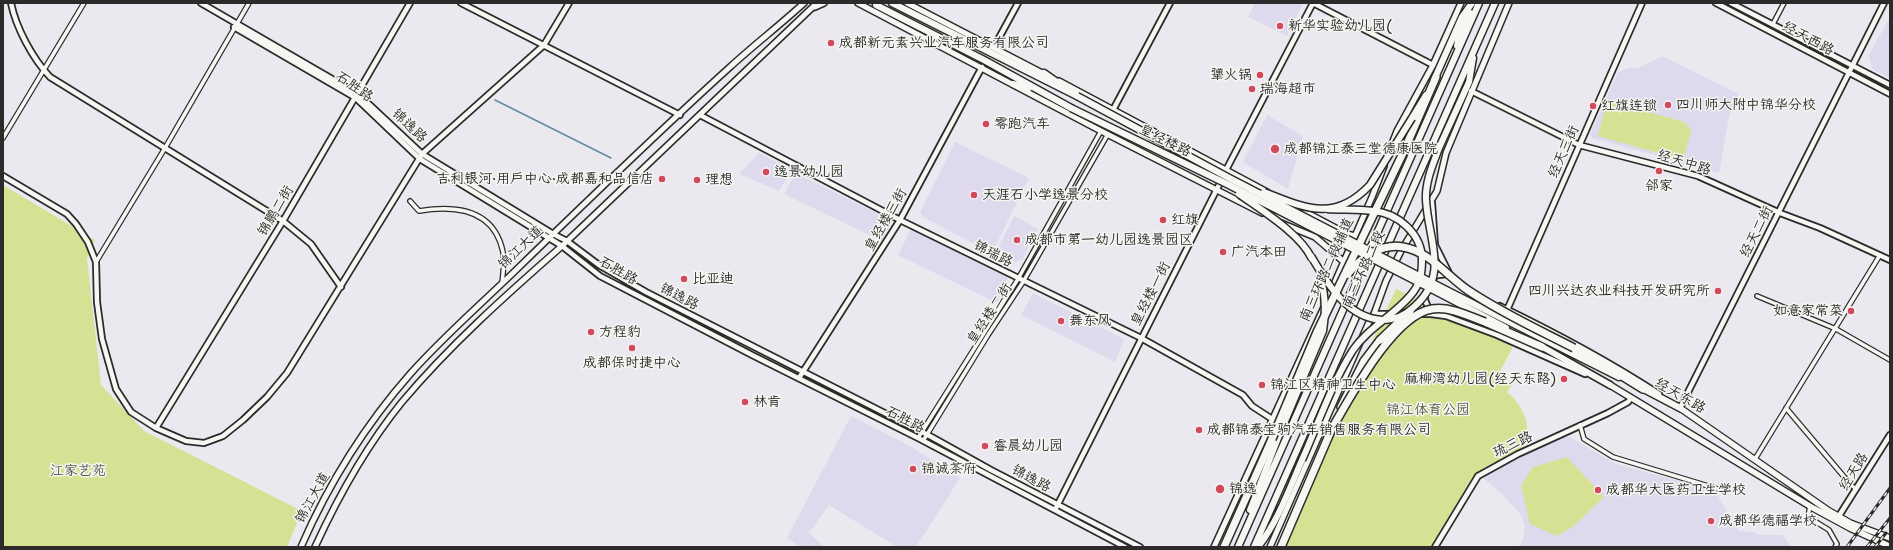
<!DOCTYPE html>
<meta charset="utf-8">
<style>
body{margin:0}
#map{position:relative;width:1893px;height:550px;overflow:hidden;background:#ebe9ef;font-family:"Shantell Sans",sans-serif}
canvas{display:block}
.frame{position:absolute;inset:0;border:4px solid #2b2b2b;pointer-events:none}
</style>
<div id="map">
<canvas width="1893" height="550"></canvas>
<div class="frame"></div>
</div>
<script>
const ctx = document.querySelector('canvas').getContext('2d');
ctx.lineJoin = 'round';
function fillPath(path, color) { ctx.fillStyle = color; ctx.fill(path, 'evenodd'); }
function trace(path, color, width, dash) { ctx.strokeStyle = color; ctx.lineWidth = width; ctx.lineCap = dash ? 'butt' : 'round'; ctx.setLineDash(dash || []); ctx.stroke(path); }
function write(font, color, halo, rows, align = 'center') {
  ctx.font = font + ' "Shantell Sans","LXGW WenKai TC",sans-serif'; ctx.lineWidth = 3; ctx.setLineDash([]); ctx.textBaseline = 'middle'; ctx.strokeStyle = halo; ctx.fillStyle = color; for (const [text, x, y, turn = 0] of rows) {
    ctx.save(); ctx.translate(x, y); ctx.rotate((+turn || 0) * Math.PI / 180); ctx.textAlign = isNaN(turn) ? turn : align; if (halo) ctx.strokeText(text, 0, 0); ctx.fillText(text, 0, 0); ctx.restore();
  }
}
fillPath(new Path2D(`
 M1255,3H1298L1302,5L1287,36L1248,17Z
 M1890,17V78L1872,69L1869,55Z
 M1662,56L1739,94L1729,117L1719,173L1592,138L1590,134L1618,72L1630,68H1638Z
 M1267,115L1303,136L1288,189L1243,162Z
 M955,142L1029,178L992,253L923,217L920,212Z
 M759,153L792,170L779,191L739,174Z
 M796,173L892,221L882,241L784,194Z
 M1014,216L1038,229L1022,260L1015,262L996,251Z
 M911,229L1008,277L997,303L898,255Z
 M1033,293L1124,339L1115,362L1021,315Z
 M851,416L910,446L960,478L916,547H897L829,505L809,533L824,547H800L787,538Z
 M1561,436L1570,437L1616,464L1719,492V498L1729,515H1736L1738,531L1754,532L1758,535H1783L1791,547H1519L1523,540L1525,526L1522,516L1502,494L1483,478L1487,474Z`), '#ded9ec');
fillPath(new Path2D(`
 M1607,101L1685,122L1691,131L1683,160L1598,136Z
 M3,185L95,240L87,259L101,385L144,431L302,511L287,547H3Z
 M1396,289L1469,322L1513,347L1498,375L1512,385L1507,392C1521,403 1536,430 1521,444L1524,449L1485,467L1472,478L1431,547H1278Z
 M1567,457L1604,497L1574,526L1557,536L1530,524L1521,485L1533,467Z`), '#d6e194');
trace(new Path2D(`
 M495,100L611,158`), '#648a9e', 1.5);
const minor = new Path2D(`
 M1773,24L1784,3
 M3,138L84,3
 M410,201L419,211C456,205 494,209 503,252C505,262 503,273 502,283
 M96,262L165,148L249,3
 M1757,296L1836,329L1890,360
 M1786,408L1851,485L1856,489
 M1580,425L1584,439L1613,457L1718,489
 M918,438L1018,279L1101,131
 M923,441L988,335L1023,282L1108,134
 M1755,459L1880,255
 M1810,506L1808,517L1829,530L1837,544L1835,547`);
const tertiary = new Path2D(`
 M11,3C16,28 33,59 50,77L283,221L311,244L341,287
 M201,3L358,94L422,154L553,234L567,241L599,265L646,292L928,435L991,470L1140,547
 M461,3L680,115
 M1313,3L1433,65
 M1716,3L1890,94
 M1731,3L1890,85
 M234,27L356,98L420,159L562,246L600,276L752,355L918,438L1125,547
 M994,47L1018,3
 M1471,91L1579,145L1698,176L1780,213L1820,228L1890,260
 M1113,110L1170,3
 M700,115L900,220L1141,338L1243,395L1252,406L1272,419
 M1225,172L1313,3
 M3,176L67,214L76,224L88,242L96,262L97,302L102,339L116,389L131,412L156,428L186,441L204,443L223,436L243,420L267,397L287,373L422,154L544,45L569,3
 M1432,203L1435,245L1449,273
 M1432,278L1438,275L1448,274
 M1425,295V300L1430,312
 M1500,306C1556,333 1607,360 1659,394
 M1507,310L1642,3
 M1374,314H1431L1446,316L1497,335L1585,374
 M799,378L900,220L982,67
 M1677,406L1680,408L1884,3
 M156,428L283,221L410,3
 M1056,508L1222,179
 M1837,519L1890,435
 M1435,547L1478,476L1518,454L1608,413L1628,402L1631,398`);
const secondary = new Path2D(`
 M858,3L1101,131L1262,213
 M907,3L1046,75
 M815,7L824,3
 M1059,81L1267,192
 M1390,149L1397,131L1433,65L1461,3
 M1290,204L1347,234L1355,236
 M1281,223L1315,237L1344,262
 M301,547C328,485 366,424 411,373C443,337 480,305 515,271C586,202 657,133 730,67C754,45 780,25 804,3
 M315,547C338,497 367,445 402,402C450,345 506,295 562,246L817,3
 M1214,547L1325,305L1372,197L1384,166
 M1270,547L1369,322L1374,314L1386,281L1401,251L1437,191L1446,153L1509,3`);
const primary = new Path2D(`
 M1610,385L1813,508L1850,528L1887,545
 M1680,408L1829,511L1850,523L1890,538`);
const trunk = new Path2D(`
 M892,3L1077,96
 M876,5L984,60L1071,108
 M1457,46L1459,35L1469,12
 M1044,73L1061,85
 M1434,80L1462,17L1472,3
 M1013,84L1029,88
 M1412,118L1426,95
 M1439,148L1469,82L1473,58
 M1448,291L1619,377
 M1445,296L1506,328
 M1539,345L1610,385
 M1640,387L1680,408
 M1250,510L1280,433
 M1238,547L1479,3
 M1254,547L1495,3
 M1258,547C1278,521 1289,490 1302,460`);
const motorway = new Path2D(`
 M1404,151L1436,77
 M1485,322L1542,347
 M1574,348L1609,368L1643,389
 M1341,407L1364,361L1380,340
 M1224,547L1272,439
 M1281,547L1333,426`);
trace(minor, '#2b2b2b', 6);
trace(tertiary, '#2b2b2b', 8);
trace(secondary, '#2b2b2b', 8);
trace(primary, '#2b2b2b', 8);
trace(trunk, '#2b2b2b', 9);
trace(motorway, '#2b2b2b', 10);
trace(minor, '#f6f6f2', 3.5);
trace(tertiary, '#f6f6f2', 4.5);
trace(secondary, '#f6f6f2', 5);
trace(primary, '#f6f6f2', 5.5);
trace(trunk, '#f6f6f2', 6);
trace(motorway, '#f6f6f2', 7);
const rail = new Path2D(`
 M1847,547L1890,488
 M1867,547L1890,518
 M1875,547L1886,533`);
trace(rail, '#2b2b2b', 3);
trace(rail, '#f6f6f2', 1.5, [4.5]);
const trunkBridge = new Path2D(`
 M1077,96L1231,179L1448,291
 M1071,108L1227,184L1445,296
 M1264,192C1305,208 1334,223 1370,185L1412,118
 M1239,194C1261,210 1301,234 1312,259
 M1311,256C1327,283 1347,318 1382,320C1395,320 1406,315 1415,306C1450,274 1428,240 1426,200C1425,182 1433,164 1439,148
 M1280,433L1323,331C1326,312 1326,293 1319,275
 M1302,460C1318,424 1332,383 1353,350C1368,328 1393,316 1410,296C1420,285 1422,274 1422,260C1422,234 1398,213 1373,211C1358,209 1342,210 1327,209`);
const motorwayBridge = new Path2D(`
 M1348,274C1360,258 1382,243 1403,247C1429,251 1448,277 1469,291C1502,313 1539,330 1574,348
 M1380,340L1410,311
 M1331,430C1350,398 1393,315 1432,309C1449,306 1469,316 1485,322
 M1272,439L1317,332L1404,151`);
trace(trunkBridge, '#2b2b2b', 9, []);
trace(motorwayBridge, '#2b2b2b', 10, []);
trace(trunkBridge, '#f6f6f2', 6);
trace(motorwayBridge, '#f6f6f2', 7);
for (const [x, y, r, color] of [
 [1280,26,4,"#d1495b"],
 [831,43,4,"#d1495b"],
 [1260,75,4,"#d1495b"],
 [1252,89,4,"#d1495b"],
 [1668,105,4,"#d1495b"],
 [1593,106,4,"#d1495b"],
 [986,124,4,"#d1495b"],
 [1275,149,5,"#d1495b"],
 [1659,171,4,"#d1495b"],
 [766,172,4,"#d1495b"],
 [662,179,4,"#d1495b"],
 [697,180,4,"#d1495b"],
 [974,195,4,"#d1495b"],
 [1163,220,4,"#d1495b"],
 [1017,240,4,"#d1495b"],
 [1223,252,4,"#d1495b"],
 [684,279,4,"#d1495b"],
 [1718,291,4,"#d1495b"],
 [1851,311,4,"#d1495b"],
 [1061,321,4,"#d1495b"],
 [591,332,4,"#d1495b"],
 [632,348,4,"#d1495b"],
 [1564,379,4,"#d1495b"],
 [1262,385,4,"#d1495b"],
 [745,402,4,"#d1495b"],
 [1199,430,4,"#d1495b"],
 [985,446,4,"#d1495b"],
 [913,469,4,"#d1495b"],
 [1220,489,5,"#d1495b"],
 [1598,490,4,"#d1495b"],
 [1711,521,4,"#d1495b"]
]) { const dot = new Path2D(); dot.arc(x, y, r, 0, 2 * Math.PI); ctx.fillStyle = color; ctx.fill(dot); trace(dot, '#f6f6f2', 1.5); }
write('14px', '#2b2b2b', '#f6f6f2', [
 ["新华实验幼儿园(",1288,26],
 ["成都新元素兴业汽车服务有限公司",839,43],
 ["犟火锅",1252,75,"right"],
 ["瑞海超市",1260,89],
 ["四川师大附中锦华分校",1676,105],
 ["红旗连锁",1601,106],
 ["零跑汽车",994,124],
 ["成都锦江泰三堂德康医院",1284,149],
 ["逸景幼儿园",774,172],
 ["吉利银河·用户中心·成都嘉和品信店",654,179,"right"],
 ["理想",705,180],
 ["邻家",1659,186,"center"],
 ["天涯石小学逸景分校",982,195],
 ["红旗",1171,220],
 ["成都市第一幼儿园逸景园区",1025,240],
 ["广汽本田",1231,252],
 ["比亚迪",692,279],
 ["四川兴达农业科技开发研究所",1710,291,"right"],
 ["如意家常菜",1843,311,"right"],
 ["舞东风",1069,321],
 ["方程豹",599,332],
 ["成都保时捷中心",632,363,"center"],
 ["麻柳湾幼儿园(经天东路)",1556,379,"right"],
 ["锦江区精神卫生中心",1270,385],
 ["林肯",753,402],
 ["成都锦泰宝驹汽车销售服务有限公司",1207,430],
 ["睿晨幼儿园",993,446],
 ["锦诚茶府",921,469],
 ["锦逸",1229,489],
 ["成都华大医药卫生学校",1606,490],
 ["成都华德福学校",1719,521]
], 'left');
write('14px', '#2b2b2b', '#f6f6f2', [
 ["经天西路",1808,39,28],
 ["石胜路",354,87,35],
 ["锦逸路",409,126,43],
 ["皇经楼路",1165,141,26],
 ["经天三街",1564,152,-66],
 ["经天中路",1684,163,17],
 ["锦鹏二街",276,211,-59],
 ["皇经楼三街",886,220,-60],
 ["经天二街",1757,232,-63],
 ["锦江大道",521,248,-44],
 ["锦瑞路",993,254,27],
 ["南三环路二段辅道",1327,270,-66],
 ["南三环路二段",1364,270,-66],
 ["石胜路",618,271,30],
 ["皇经楼一街",1151,294,-63],
 ["锦逸路",679,297,27],
 ["皇经楼二街",990,314,-57],
 ["经天东路",1680,396,30],
 ["石胜路",905,420,27],
 ["琉三路",1513,445,-26],
 ["经天路",1854,472,-58],
 ["锦逸路",1031,479,28],
 ["锦江大道",313,498,-61]
]);
write('14px', '#565845', '#f6f6f2', [
 ["锦江体育公园",1428,410],
 ["江家艺苑",78,471]
]);
</script>
